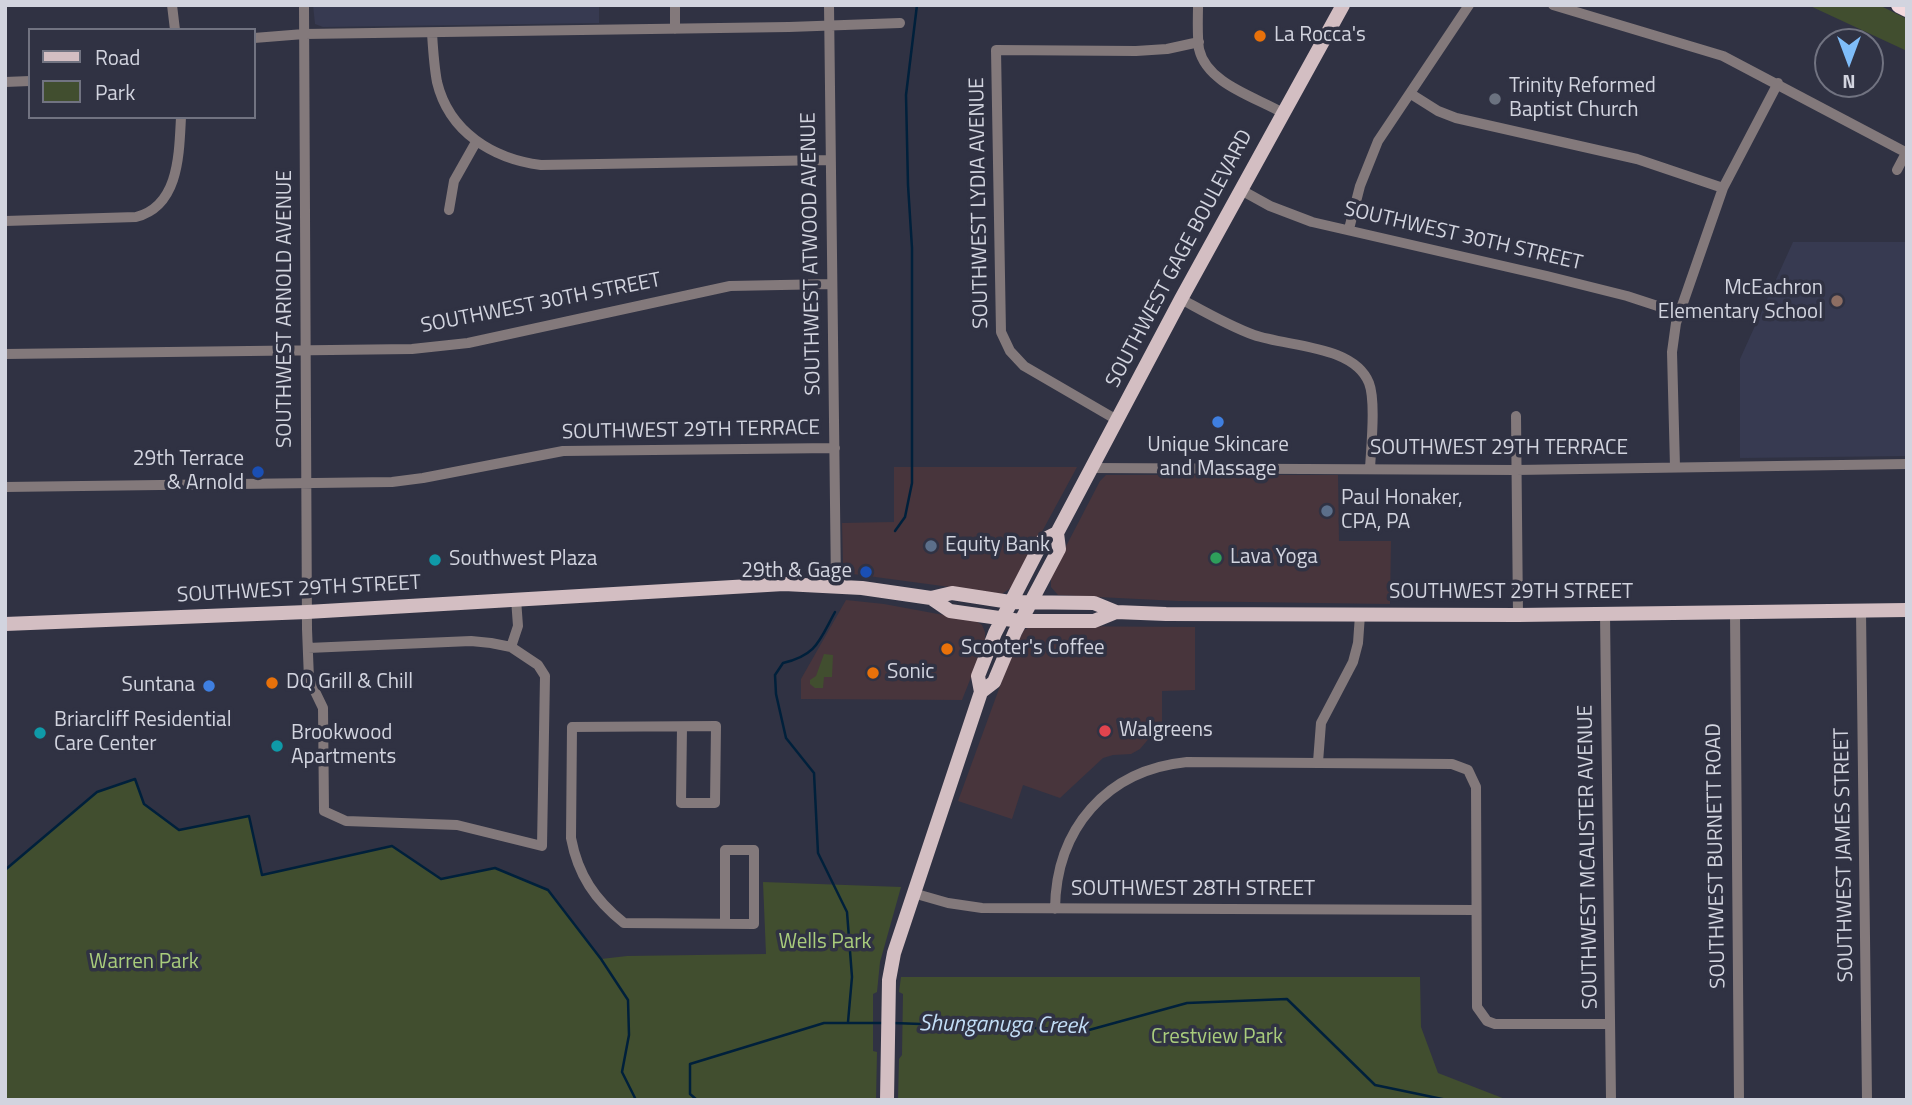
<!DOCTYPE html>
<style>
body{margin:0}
#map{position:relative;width:1912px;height:1105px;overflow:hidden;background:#303243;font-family:"Titillium Web",sans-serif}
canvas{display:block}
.frame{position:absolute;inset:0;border:7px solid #d2d4df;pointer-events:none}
.legend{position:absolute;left:28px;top:28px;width:228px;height:91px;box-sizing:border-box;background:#303243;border:2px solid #717381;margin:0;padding:9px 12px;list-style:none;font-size:21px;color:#d2d4df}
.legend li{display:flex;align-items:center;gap:14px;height:35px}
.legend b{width:35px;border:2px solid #717381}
.north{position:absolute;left:1814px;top:28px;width:70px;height:70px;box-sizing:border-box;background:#303243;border:2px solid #717381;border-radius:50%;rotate:180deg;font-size:19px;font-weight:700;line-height:28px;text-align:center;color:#d2d4df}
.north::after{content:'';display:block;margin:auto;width:24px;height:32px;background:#7fbdf9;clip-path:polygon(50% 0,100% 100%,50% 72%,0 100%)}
</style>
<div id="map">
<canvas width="1912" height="1105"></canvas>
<div class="frame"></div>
<ul class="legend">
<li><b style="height:9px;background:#d3bec2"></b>Road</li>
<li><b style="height:19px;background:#414e2f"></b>Park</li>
</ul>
<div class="north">N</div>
</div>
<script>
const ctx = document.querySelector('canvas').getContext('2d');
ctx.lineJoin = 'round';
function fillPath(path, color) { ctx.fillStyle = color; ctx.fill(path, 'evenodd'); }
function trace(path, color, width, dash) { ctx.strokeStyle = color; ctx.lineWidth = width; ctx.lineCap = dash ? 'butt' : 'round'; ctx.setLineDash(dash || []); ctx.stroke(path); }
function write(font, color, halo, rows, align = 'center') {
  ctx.font = font + ' "Titillium Web",sans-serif'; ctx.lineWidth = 7; ctx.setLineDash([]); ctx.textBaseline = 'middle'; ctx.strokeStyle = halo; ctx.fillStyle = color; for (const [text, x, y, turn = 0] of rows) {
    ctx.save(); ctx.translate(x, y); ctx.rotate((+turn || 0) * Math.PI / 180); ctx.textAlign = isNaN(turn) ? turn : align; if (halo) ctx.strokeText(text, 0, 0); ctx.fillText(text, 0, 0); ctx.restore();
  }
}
fillPath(new Path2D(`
 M894,467H1077L1012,587L1002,594L853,574L846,571L843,563L842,523L894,522Z
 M1106,475H1338L1339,541H1391L1390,604L1178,601L1058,595L1051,587V575L1100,481Z
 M846,600L884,604L976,621L982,625L985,632V642L962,700L801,699V679Z
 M1032,626L1195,627V690L1162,691V736H1151L1140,749L1131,754L1113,755L1103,758L1060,798L1023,785L1012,819L958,801L1011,656L1024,630Z`), '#48353c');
fillPath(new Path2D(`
 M313,5H599V23L323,27L315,24Z
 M1793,242H1907V456L1740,458V359Z`), '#373a51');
fillPath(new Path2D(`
 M1808,5H1879L1907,19V51Z
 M824,654L833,655L832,677H824L823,688H815L810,684V680L816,676Z
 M135,779L144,804L179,830L249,816L262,875L392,846L441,878L495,868L548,890L601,959L627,956L766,954L763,882L901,887L880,962L877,992L873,994V1051L877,1052L876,1100H5V870L97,792Z
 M901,977H1420L1421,1027L1438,1073L1505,1099L1535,1100H898L899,1059L902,1055L903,994L899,992Z`), '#414e2f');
trace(new Path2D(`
 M895,531L905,517L912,483V248L908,185L906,95L917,5
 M835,612C819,641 817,655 783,663L775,675L776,694L786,738L814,773L818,853L847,912L852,977L848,1022
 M5,870L97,792L135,779L144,804L179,830L249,816L262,875L392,846L441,879L495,868L548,890L601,959L628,1000L629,1035L622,1072L636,1100
 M893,1023L1089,1030L1187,1003L1287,999L1375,1085L1447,1100
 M697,1100L690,1094V1064L824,1023H883`), '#00203b', 2.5);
trace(new Path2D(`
 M172,5L175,30
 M304,5L307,629L309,679L323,708L324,811L346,821L457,825L542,846L545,676L538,665L511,647L491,643L471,641L308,648
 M675,5V29
 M829,5L836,586
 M1198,5C1198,19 1197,35 1199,49C1207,84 1256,97 1283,113
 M1553,5L1723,56L1907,153
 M432,33C433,49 434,66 437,82C449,132 493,159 541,165L829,160
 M254,38L304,34L789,27L900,23
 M5,82L30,81
 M1411,94L1438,111L1456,118L1637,159L1723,188
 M1897,170L1906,153
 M1241,190L1270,206L1312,222L1547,276L1627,296L1679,313
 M449,210L454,181L476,142
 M5,221L136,217C179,206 179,155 181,117
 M1349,229L1360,186L1378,141L1469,5
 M1181,299C1205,312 1229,326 1254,335C1289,347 1354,345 1369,383C1376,401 1371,448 1370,469
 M5,354L412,349L468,343L730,286L832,284
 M1516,416L1518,615
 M1117,420L1024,366L1010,351L1001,332L996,50L1136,51L1167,49L1199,42
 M1675,467L1672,352L1676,323L1723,188L1778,83
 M1092,468L1516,470L1907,464
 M5,487L392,482L423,478L563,451L835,448
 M1861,611L1867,1100
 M1735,612L1739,1100
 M1605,614L1611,1100
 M511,647L518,626L516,599
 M682,727L681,803H715L716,726L572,727L571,838C578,875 595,900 624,923L754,924V850H725V924
 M1318,762L1321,723L1353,662L1358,643L1360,615
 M913,893L948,903L982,908L1475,910
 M1055,909C1056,829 1106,770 1187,762L1452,764L1468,770L1476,787L1477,1007L1487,1021L1495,1024H1610`), '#83797b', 10);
trace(new Path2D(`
 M931,598L950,611L1020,621H1094L1116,612
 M5,624L307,612L784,584L862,588L931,598L952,593L1010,602L1094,603L1116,612L1166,614L1518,615L1907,610
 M981,692L994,682L1015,632L1059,549L1057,533
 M887,1100L889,980L894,953L981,692L978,676L995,633L1043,540L1057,533L1181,299L1343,5`), '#d3bec2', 14);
trace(new Path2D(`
 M1899,5L1907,9`), '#f3d9de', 16);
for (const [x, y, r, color] of [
 [1260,36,7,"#e8710a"],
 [1495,99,7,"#6b7280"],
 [1837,301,7,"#8d6e63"],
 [1218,422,7,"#3f7fe0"],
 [258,472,7,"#1a4fb4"],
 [1327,511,7,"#5c6f8a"],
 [931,546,7,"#5c6f8a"],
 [1216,558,7,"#2e9e5b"],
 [435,560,7,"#0f9aa8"],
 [866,572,7,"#1a4fb4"],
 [947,649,7,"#e8710a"],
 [873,673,7,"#e8710a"],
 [272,683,7,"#e8710a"],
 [209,686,7,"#3f7fe0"],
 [1105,731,7,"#e0444e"],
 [40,733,7,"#0f9aa8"],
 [277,746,7,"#0f9aa8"]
]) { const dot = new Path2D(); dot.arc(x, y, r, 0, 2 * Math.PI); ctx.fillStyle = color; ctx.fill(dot); trace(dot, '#303243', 2.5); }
write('21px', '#d2d4df', '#303243', [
 ["La Rocca's",1274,36],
 ["Trinity Reformed",1509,87],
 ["Baptist Church",1509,111],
 ["McEachron",1823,289,"right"],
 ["Elementary School",1823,313,"right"],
 ["Unique Skincare",1218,446,"center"],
 ["and Massage",1218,470,"center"],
 ["29th Terrace",244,460,"right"],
 ["& Arnold",244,484,"right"],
 ["Paul Honaker,",1341,499],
 ["CPA, PA",1341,523],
 ["Equity Bank",945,546],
 ["Lava Yoga",1230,558],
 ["Southwest Plaza",449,560],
 ["29th & Gage",852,572,"right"],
 ["Scooter's Coffee",961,649],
 ["Sonic",887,673],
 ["DQ Grill & Chill",286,683],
 ["Suntana",195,686,"right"],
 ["Briarcliff Residential",54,721],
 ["Care Center",54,745],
 ["Walgreens",1119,731],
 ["Brookwood",291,734],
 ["Apartments",291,758]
], 'left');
write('21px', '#d2d4df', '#303243', [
 ["SOUTHWEST LYDIA AVENUE",980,203,-91],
 ["SOUTHWEST 30TH STREET",1463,237,13],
 ["SOUTHWEST ATWOOD AVENUE",812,254,-91],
 ["SOUTHWEST GAGE BOULEVARD",1180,259,-62],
 ["SOUTHWEST 30TH STREET",541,304,-11],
 ["SOUTHWEST ARNOLD AVENUE",286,309,-90],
 ["SOUTHWEST 29TH TERRACE",691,431,-1],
 ["SOUTHWEST 29TH TERRACE",1499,449],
 ["SOUTHWEST 29TH STREET",299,590,-3],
 ["SOUTHWEST 29TH STREET",1511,593],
 ["SOUTHWEST JAMES STREET",1845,855,-91],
 ["SOUTHWEST BURNETT ROAD",1717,856,-91],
 ["SOUTHWEST MCALISTER AVENUE",1589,857,-91],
 ["SOUTHWEST 28TH STREET",1193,890]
]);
write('21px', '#a9cc7c', '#303243', [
 ["Wells Park",825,943],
 ["Warren Park",144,963],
 ["Crestview Park",1217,1038]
]);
write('italic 23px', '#c2ddf6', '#303243', [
 ["Shunganuga Creek",1003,1026,1]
]);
</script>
